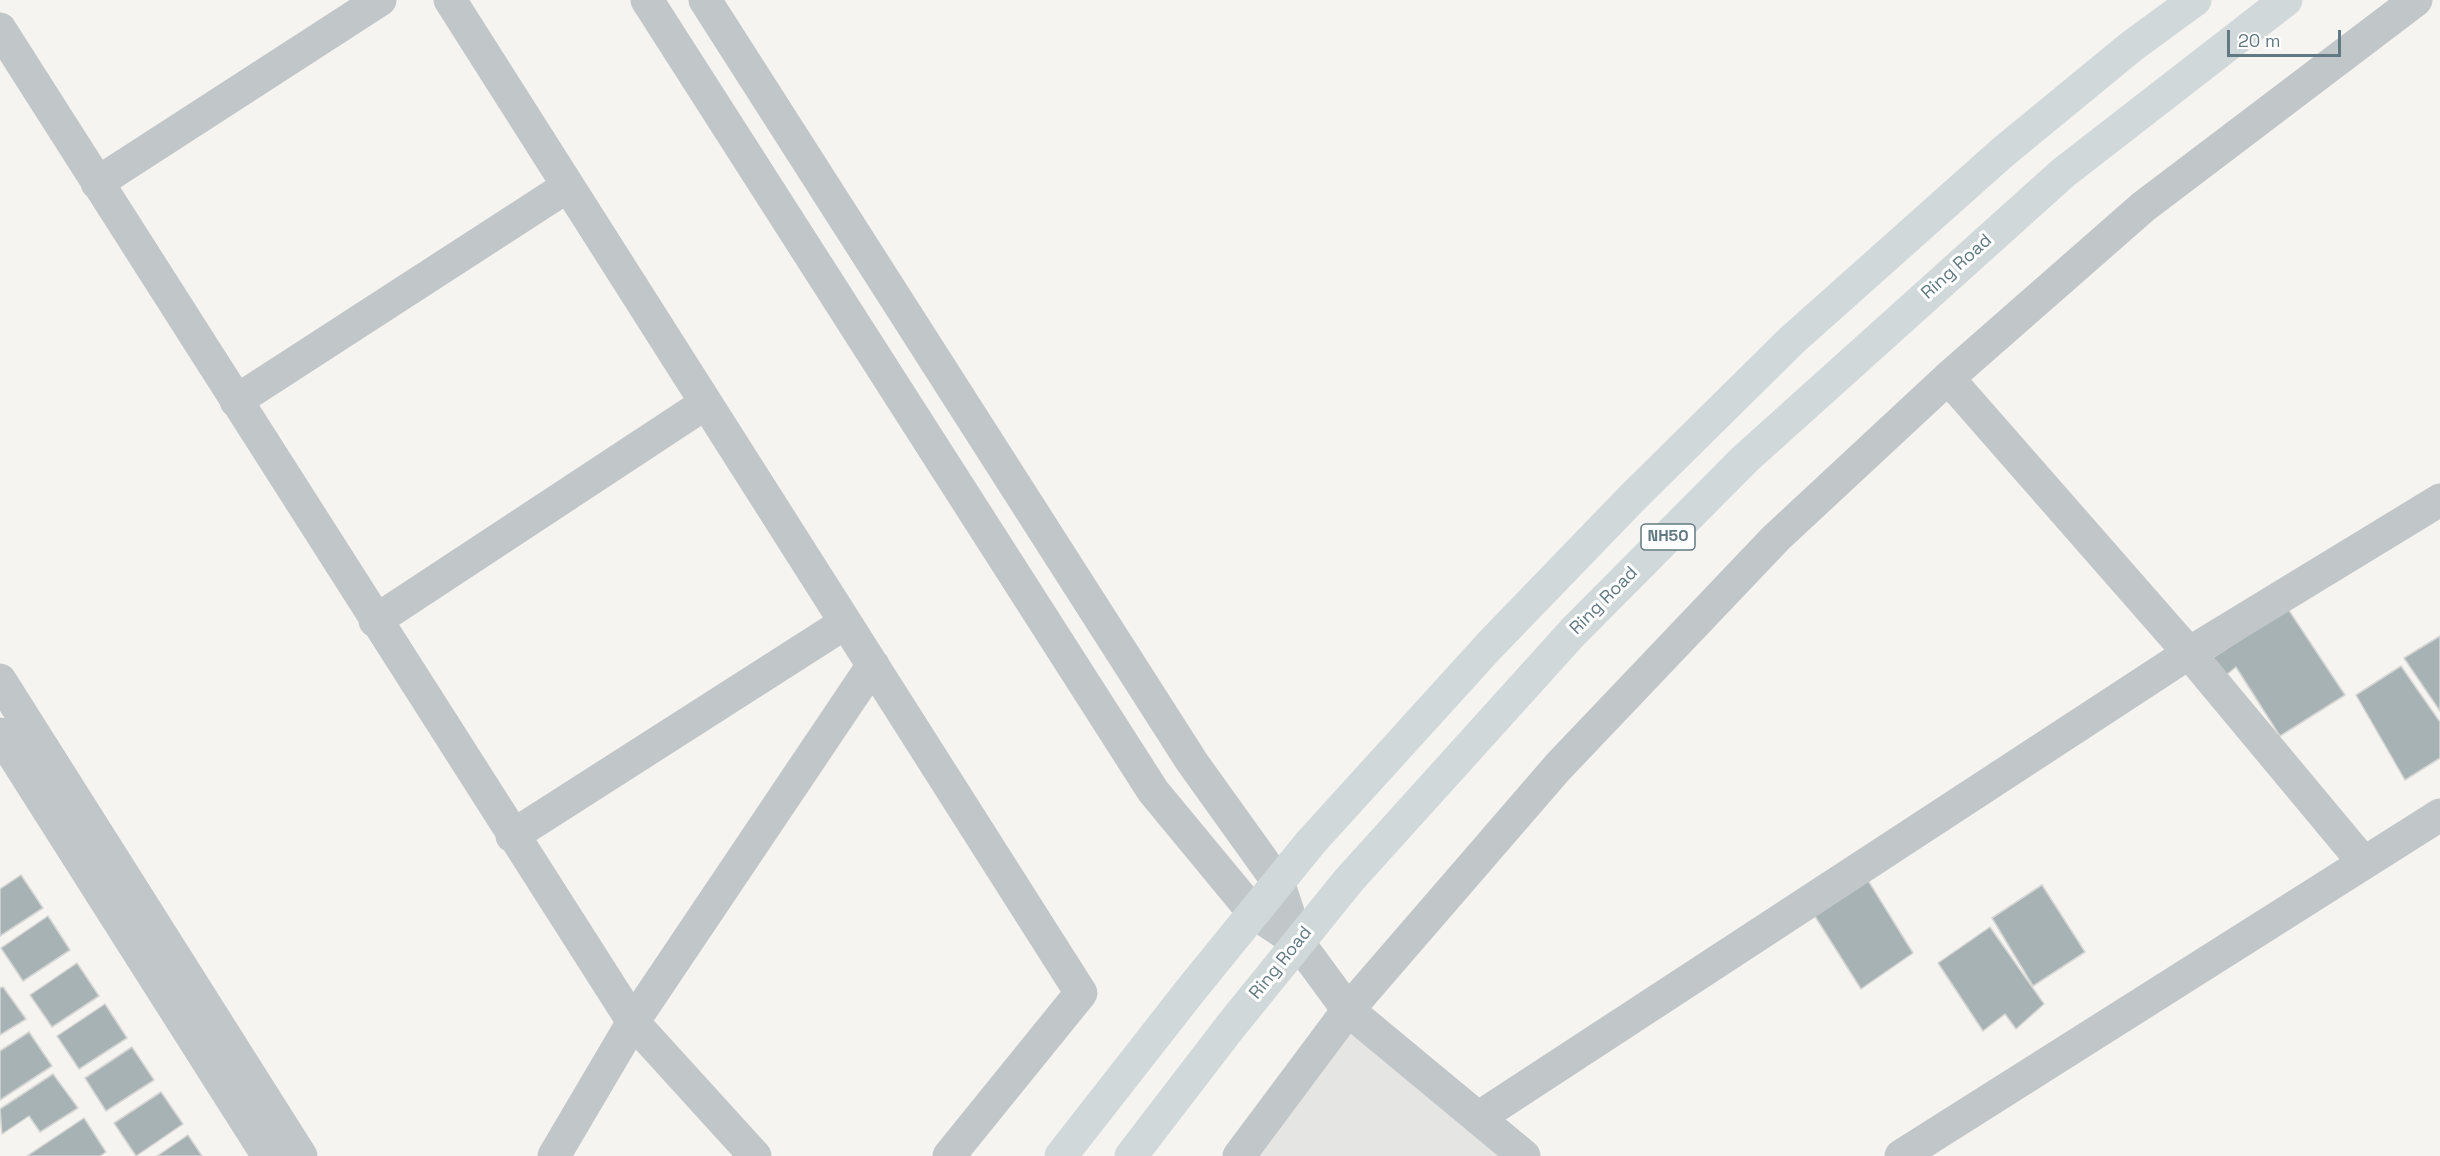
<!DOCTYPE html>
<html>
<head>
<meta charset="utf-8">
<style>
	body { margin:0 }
	#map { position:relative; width:2440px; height:1156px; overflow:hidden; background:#f5f4f0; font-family:"Space Grotesk",sans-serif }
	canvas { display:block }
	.scale { position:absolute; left:2227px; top:30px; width:114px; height:27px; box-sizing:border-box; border:3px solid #617983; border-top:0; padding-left:8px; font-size:18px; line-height:21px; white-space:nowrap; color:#617983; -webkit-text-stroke:4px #fff; paint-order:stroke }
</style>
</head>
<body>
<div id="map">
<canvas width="2440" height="1156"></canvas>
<div class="scale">20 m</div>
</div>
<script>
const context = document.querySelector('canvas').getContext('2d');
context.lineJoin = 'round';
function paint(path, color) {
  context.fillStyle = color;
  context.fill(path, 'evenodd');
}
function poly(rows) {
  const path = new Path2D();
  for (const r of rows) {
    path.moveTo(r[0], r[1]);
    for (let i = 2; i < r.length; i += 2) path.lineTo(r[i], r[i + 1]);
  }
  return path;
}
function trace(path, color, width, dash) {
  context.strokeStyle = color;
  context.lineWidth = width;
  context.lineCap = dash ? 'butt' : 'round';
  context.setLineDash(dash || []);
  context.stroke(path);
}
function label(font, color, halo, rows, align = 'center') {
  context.font = font + ' "Space Grotesk",sans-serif';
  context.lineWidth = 6;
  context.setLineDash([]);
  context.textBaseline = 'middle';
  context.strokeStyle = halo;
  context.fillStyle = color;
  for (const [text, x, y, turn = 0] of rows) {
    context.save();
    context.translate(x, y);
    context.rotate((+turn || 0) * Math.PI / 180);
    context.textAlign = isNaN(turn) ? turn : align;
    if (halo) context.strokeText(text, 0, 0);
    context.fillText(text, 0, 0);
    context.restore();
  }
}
paint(poly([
	[1348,1010,1524,1156,1239,1156]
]), '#e5e5e3');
const building = poly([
	[2288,609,2345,695,2280,736,2236,667,2221,679,2209,660,2288,609],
	[2440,636,2440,711,2404,658,2440,636],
	[2401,666,2440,722,2440,758,2405,780,2356,695,2401,666],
	[1864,874,1913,953,1861,989,1811,910,1864,874],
	[21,875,43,908,0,936,0,889,21,875],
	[2042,885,2085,952,2033,986,1992,918,2042,885],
	[48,916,70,950,23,981,1,948,48,916],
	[1990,927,2044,1004,2016,1029,2005,1014,1983,1031,1938,963,1990,927],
	[77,963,99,996,52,1027,30,995,77,963],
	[3,987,26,1019,0,1035,0,988,3,987],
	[105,1004,127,1038,79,1069,57,1036,105,1004],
	[29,1032,52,1066,0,1100,0,1051,29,1032],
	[132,1047,154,1080,106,1111,85,1078,132,1047],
	[53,1074,78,1108,40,1132,29,1116,2,1134,0,1109,53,1074],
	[161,1092,183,1124,136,1156,114,1123,161,1092],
	[84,1118,106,1152,100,1156,27,1156,84,1118],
	[188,1135,202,1156,157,1156,188,1135]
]);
paint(building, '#a7b2b5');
trace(building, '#d5d5d3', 1.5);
trace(poly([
	[450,0,1081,993,949,1156],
	[647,0,1153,791,1253,912,1298,942,1278,882,1192,762,705,0],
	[0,29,633,1022,755,1156],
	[97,183,380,0],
	[1948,378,2189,653,2364,863],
	[236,401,568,186],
	[375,621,706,403],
	[0,680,301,1156],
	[0,734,268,1156],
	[512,836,845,623],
	[1298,942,1348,1010,1524,1156],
	[1478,1118,2189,653,2440,500],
	[554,1156,633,1022,873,665],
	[1239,1156,1348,1010,1558,767,1776,538,1948,378,2143,207,2416,0],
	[1901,1156,2440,815]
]), '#c1c6c8', 33);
trace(poly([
	[1061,1156,1190,991,1311,842,1490,645,1633,497,1792,340,2003,152,2132,46,2195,0],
	[1131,1156,1230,1027,1349,880,1573,632,1745,459,2063,173,2286,0]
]), '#d0d8da', 33);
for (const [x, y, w] of [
	[1668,537,54]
]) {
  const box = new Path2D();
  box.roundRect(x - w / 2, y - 13, w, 26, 4.5);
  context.fillStyle = '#fff';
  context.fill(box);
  trace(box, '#617983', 1.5);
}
label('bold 16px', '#617983', null, [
	["NH50",1668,537]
]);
label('18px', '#617983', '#fff', [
	["Ring Road",1957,267,-42],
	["Ring Road",1604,601,-45],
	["Ring Road",1281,963,-51]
]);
</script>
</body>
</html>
